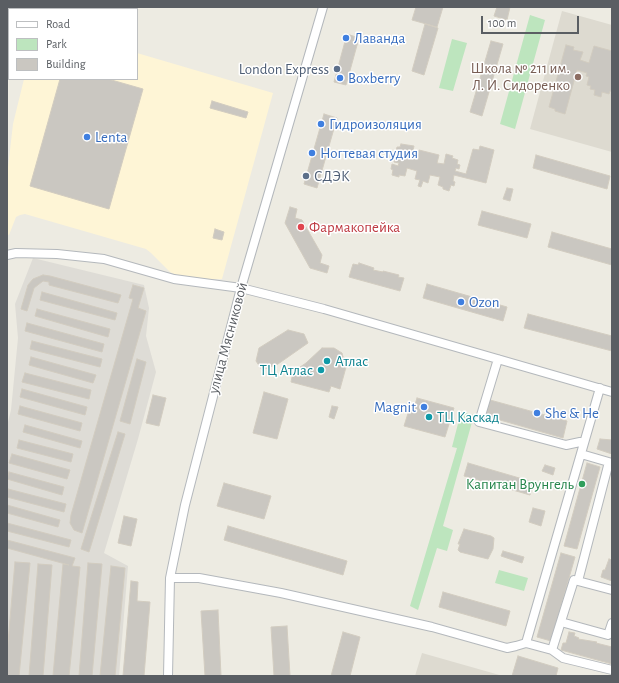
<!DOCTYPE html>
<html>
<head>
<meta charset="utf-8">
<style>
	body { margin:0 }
	#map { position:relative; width:619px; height:683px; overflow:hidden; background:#edebe2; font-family:"Alegreya Sans",sans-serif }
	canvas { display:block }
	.frame { position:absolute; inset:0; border:8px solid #5a5e63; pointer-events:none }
	.legend { position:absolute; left:8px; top:8px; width:130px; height:72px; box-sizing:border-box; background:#fff; border:1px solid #bdbfc1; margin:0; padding:5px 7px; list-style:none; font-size:12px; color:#5a5e63 }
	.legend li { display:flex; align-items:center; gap:8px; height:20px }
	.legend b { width:20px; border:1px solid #bdbfc1 }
	.scale { position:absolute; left:481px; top:16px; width:98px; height:18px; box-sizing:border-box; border:2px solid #5a5e63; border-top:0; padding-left:5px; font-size:12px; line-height:14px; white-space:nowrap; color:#5a5e63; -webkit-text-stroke:3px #fff; paint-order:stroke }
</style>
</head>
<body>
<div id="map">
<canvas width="619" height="683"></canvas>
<div class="frame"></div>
<ul class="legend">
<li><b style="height:5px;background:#fff"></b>Road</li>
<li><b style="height:11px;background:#bde5be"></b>Park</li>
<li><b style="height:11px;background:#cac7c1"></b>Building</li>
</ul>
<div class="scale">100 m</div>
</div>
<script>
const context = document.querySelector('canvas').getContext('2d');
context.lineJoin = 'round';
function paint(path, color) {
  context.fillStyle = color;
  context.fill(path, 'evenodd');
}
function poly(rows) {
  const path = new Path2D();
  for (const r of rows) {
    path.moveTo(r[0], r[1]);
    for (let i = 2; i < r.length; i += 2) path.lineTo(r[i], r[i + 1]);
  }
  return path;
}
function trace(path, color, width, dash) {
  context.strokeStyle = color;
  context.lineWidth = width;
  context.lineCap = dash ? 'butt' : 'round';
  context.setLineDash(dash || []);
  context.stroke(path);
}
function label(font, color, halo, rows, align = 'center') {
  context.font = font + ' "Alegreya Sans",sans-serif';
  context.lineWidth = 3;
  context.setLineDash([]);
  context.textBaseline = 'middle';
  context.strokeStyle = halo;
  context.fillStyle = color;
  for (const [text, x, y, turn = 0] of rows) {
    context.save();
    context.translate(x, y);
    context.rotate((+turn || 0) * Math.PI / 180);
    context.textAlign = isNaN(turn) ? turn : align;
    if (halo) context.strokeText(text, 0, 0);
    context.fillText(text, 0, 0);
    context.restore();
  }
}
paint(poly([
	[137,53,273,93,222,279,209,279,176,275,170,272,151,253,146,249,25,214,20,215,16,217,9,235,7,234,7,176,13,124,24,79,137,79]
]), '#fef5d6');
paint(poly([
	[33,258,144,285,149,308,146,336,156,372,138,439,104,553,128,566,119,676,7,676,7,426,11,410,18,338,15,304]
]), '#dedcd6');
paint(poly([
	[562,11,612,25,612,152,530,129],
	[422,653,503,676,415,676]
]), '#dddad0');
paint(poly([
	[530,15,545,20,515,129,500,124],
	[452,39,467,43,453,91,439,88],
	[461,412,474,415,443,526,453,530,447,551,437,548,418,610,410,606,457,448,452,447],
	[499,570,528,578,524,591,495,583]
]), '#bde5be');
const building = poly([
	[416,7,443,7,437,27,412,20,416,7],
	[497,7,510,7,507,20,494,16,497,7],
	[425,24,438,28,424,75,412,71,425,24],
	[347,34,359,38,346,85,334,82,347,34],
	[491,41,503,44,482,116,470,112,491,41],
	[566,45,574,47,573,50,583,52,580,60,589,63,594,46,612,51,612,91,610,91,609,94,602,92,601,97,594,95,595,90,590,89,591,86,587,85,589,77,586,76,587,73,577,70,565,114,555,111,555,109,549,107,566,45],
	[60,79,108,79,143,89,109,209,30,186,60,79],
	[212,101,248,112,246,118,210,108,212,101],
	[324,114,337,118,317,188,304,184,324,114],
	[401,144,414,146,412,155,417,157,419,150,439,155,437,163,444,164,446,154,453,156,452,158,458,160,457,164,460,165,459,169,456,168,455,171,466,174,473,149,479,150,480,146,494,150,486,183,454,175,453,181,455,182,454,186,451,185,449,191,443,189,443,187,438,185,440,177,430,175,428,183,423,181,421,187,418,186,420,180,415,179,417,171,407,168,405,176,399,175,399,177,392,175,393,170,391,169,392,164,398,166,399,163,394,162,395,158,397,159,399,152,396,151,397,147,400,147,401,144],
	[536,155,610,176,607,189,533,168,536,155],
	[507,188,513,189,510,201,503,199,507,188],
	[290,207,297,209,295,218,302,220,322,255,320,263,329,266,327,273,310,268,285,223,290,207],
	[482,211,531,224,527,238,478,225,482,211],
	[215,229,224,232,222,240,213,238,215,229],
	[552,232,612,249,612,265,548,247,552,232],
	[359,263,374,268,373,270,383,272,383,271,399,275,398,277,404,278,400,291,349,277,353,264,358,265,359,263],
	[43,275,50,276,121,295,118,303,49,285,49,282,43,281,34,288,27,311,21,309,28,285,33,279,43,275],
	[427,284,507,307,503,321,423,298,427,284],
	[133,285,144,288,138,308,146,311,82,533,74,530,70,523,71,515,133,299,129,298,133,285],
	[42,292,117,313,115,320,40,300,42,292],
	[37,309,110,329,108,337,35,316,37,309],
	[528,314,612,336,612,351,524,328,528,314],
	[27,323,104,344,102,352,25,331,27,323],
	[288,330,304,334,308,343,278,364,262,370,256,361,259,348,288,330],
	[32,341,102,359,100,367,30,349,32,341],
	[322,348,334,348,342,353,343,357,348,360,340,389,331,386,329,392,291,382,293,372,306,363,322,348],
	[31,357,96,375,93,383,29,365,31,357],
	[137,359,146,362,130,424,120,421,137,359],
	[25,373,91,390,89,399,22,382,25,373],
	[22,389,87,407,85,415,20,397,22,389],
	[264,392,288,399,277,439,253,433,264,392],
	[153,395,166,398,159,426,146,423,153,395],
	[417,398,454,408,445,437,404,426,410,407,414,408,417,398],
	[490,400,567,421,563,438,486,416,490,400],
	[20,406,82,423,80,431,18,414,20,406],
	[332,406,338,407,334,419,329,417,332,406],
	[25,425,82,441,80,448,23,432,25,425],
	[118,432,125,434,89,552,81,549,118,432],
	[600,439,612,440,612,454,597,449,600,439],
	[19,440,73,454,71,462,17,448,19,440],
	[12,454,70,470,67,479,9,463,12,454],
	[468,463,533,482,530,495,464,476,468,463],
	[587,463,600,467,577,549,564,546,587,463],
	[545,465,555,468,553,475,542,471,545,465],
	[9,472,64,487,62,495,7,479,9,472],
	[224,483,271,496,264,519,217,506,224,483],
	[8,489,66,504,64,512,7,497,8,489],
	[7,505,60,520,58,527,7,513,7,505],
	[533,508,545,511,541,526,529,522,533,508],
	[124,516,137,519,131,546,118,543,124,516],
	[7,523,71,540,69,547,7,531,7,523],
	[228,526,347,561,343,575,224,540,228,526],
	[464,529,491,536,494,538,493,549,488,559,460,552,458,550,460,544,458,544,464,529],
	[7,540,75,558,72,566,80,567,69,676,53,676,63,564,69,565,7,548,7,540],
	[503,551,524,557,522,563,501,556,503,551],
	[561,553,575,557,551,641,537,637,561,553],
	[609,559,612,560,612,581,601,577,603,570,605,570,609,559],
	[15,562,30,563,19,676,7,676,7,654,15,562],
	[88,563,102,564,92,676,79,676,88,563],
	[38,564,52,565,43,676,29,676,38,564],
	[111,566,125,568,115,676,100,676,111,566],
	[131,581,138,582,137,601,150,602,144,676,123,676,131,581],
	[443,592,510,611,506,626,439,607,443,592],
	[218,610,221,676,205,676,201,611,218,610],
	[287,626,290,676,274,676,271,627,287,626],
	[343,632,360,637,350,676,331,676,343,632],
	[569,632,575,633,574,636,579,638,578,639,597,642,596,643,612,647,612,664,561,650,563,643,566,643,569,632],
	[518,656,558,668,556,676,512,676,518,656]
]);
paint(building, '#cac7c1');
trace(building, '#d2ccc0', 1);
const minor = poly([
	[7,255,16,253,57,254,104,259,174,279,241,288,324,309,612,392],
	[498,359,479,422,566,445,580,442],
	[581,454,612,463],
	[170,578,199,578,281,593,432,627,507,648,516,646,526,643,552,650,574,580,612,590],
	[578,581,609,462],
	[561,622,608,635,612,623],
	[526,643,600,388],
	[552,650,563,658,612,670],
	[168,676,170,578,185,505,241,288,323,7]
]);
trace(minor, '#b4b8bc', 10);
trace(minor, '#fff', 8);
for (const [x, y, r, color] of [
	[346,38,4,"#3f7fe0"],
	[337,69,4,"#5c6f8a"],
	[578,77,4,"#8d6e63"],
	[340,78,4,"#3f7fe0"],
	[321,124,4,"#3f7fe0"],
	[87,137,4,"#3f7fe0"],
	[312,153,4,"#3f7fe0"],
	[306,176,4,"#5c6f8a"],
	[301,227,4,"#e0444e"],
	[461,302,4,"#3f7fe0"],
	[327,361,4,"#0f9aa8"],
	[321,370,4,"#0f9aa8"],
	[424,407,4,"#3f7fe0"],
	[537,413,4,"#3f7fe0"],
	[429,417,4,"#0f9aa8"],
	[582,484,4,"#2e9e5b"]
]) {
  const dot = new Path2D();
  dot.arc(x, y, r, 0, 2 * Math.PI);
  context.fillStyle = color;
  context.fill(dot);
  trace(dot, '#fff', 1.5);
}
label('15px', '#366cbe', '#fff', [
	["Лаванда",354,38],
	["Boxberry",348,78],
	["Гидроизоляция",329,124],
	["Lenta",95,137],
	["Ногтевая студия",320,153],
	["Ozon",469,302],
	["Magnit",416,407,"right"],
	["She & He",545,413]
], 'left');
label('15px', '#785e54', '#fff', [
	["Школа № 211 им.",570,68],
	["Л. И. Сидоренко",570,85]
], 'right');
label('15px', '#4e5e75', '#fff', [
	["London Express",329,69],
	["СДЭК",314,176,"left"]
], 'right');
label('15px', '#be3a42', '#fff', [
	["Фармакопейка",309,227]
], 'left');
label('15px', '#5a5e63', '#fff', [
	["улица Мясниковой",228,338,-75]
]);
label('15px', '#0d838f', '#fff', [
	["Атлас",335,361],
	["ТЦ Атлас",313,370,"right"],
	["ТЦ Каскад",437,417]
], 'left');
label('15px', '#27864d', '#fff', [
	["Капитан Врунгель",574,484]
], 'right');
</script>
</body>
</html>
